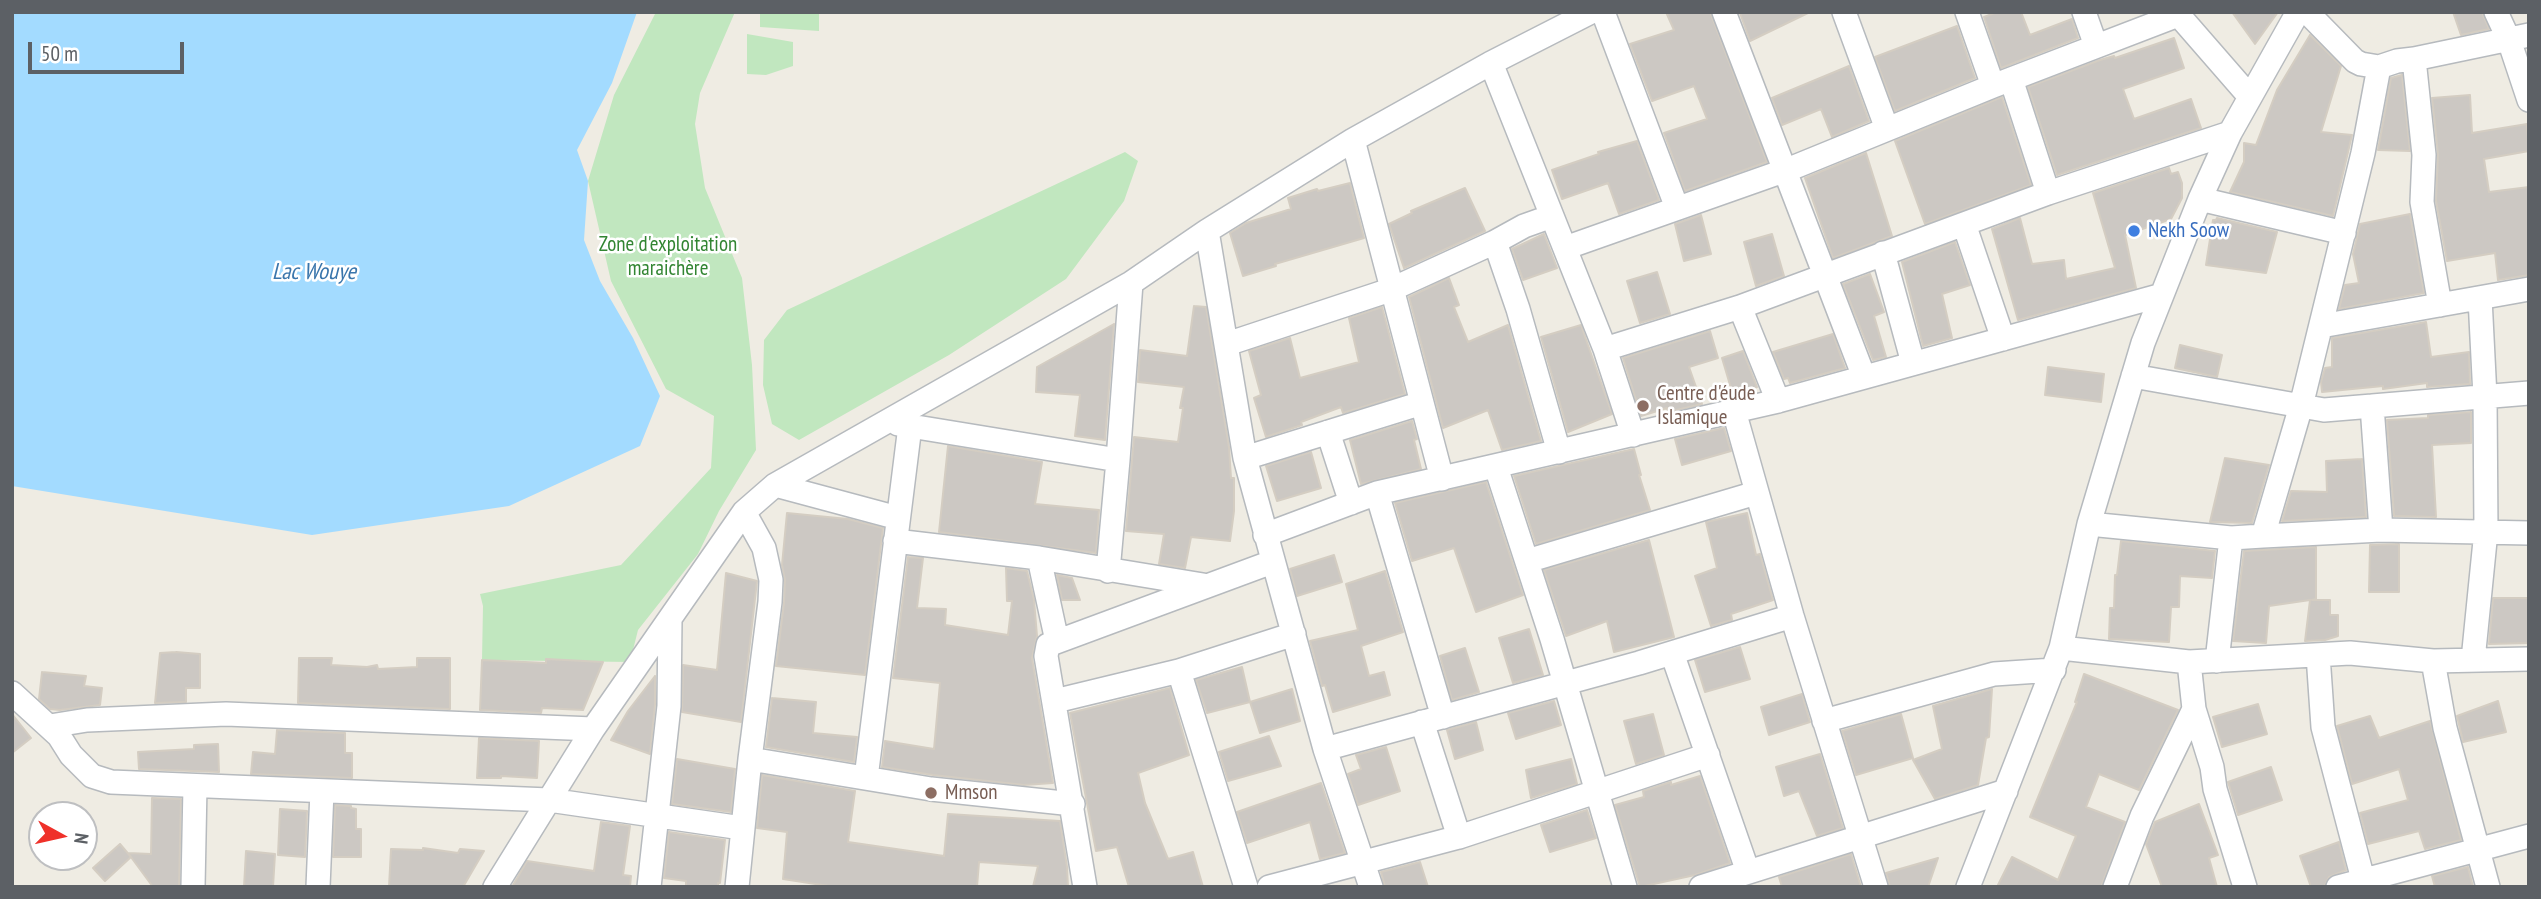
<!DOCTYPE html>
<html>
<head>
<meta charset="utf-8">
<style>
	body { margin:0 }
	#map { position:relative; width:2541px; height:899px; overflow:hidden; background:#efece3; font-family:"PT Sans Narrow",sans-serif }
	canvas { display:block }
	.frame { position:absolute; inset:0; border:14px solid #5c6065; pointer-events:none }
	.north { position:absolute; left:28px; top:801px; width:70px; height:70px; box-sizing:border-box; background:#fff; border:2px solid #bebfc1; border-radius:50%; rotate:98deg; font-size:19px; font-weight:700; line-height:28px; text-align:center; color:#5c6065 }
	.north::after { content:''; display:block; margin:auto; width:24px; height:32px; background:#ef312a; clip-path:polygon(50% 0,100% 100%,50% 72%,0 100%) }
	.scale { position:absolute; left:28px; top:42px; width:156px; height:32px; box-sizing:border-box; border:4px solid #5c6065; border-top:0; padding-left:9px; font-size:21px; line-height:24px; white-space:nowrap; color:#5c6065; -webkit-text-stroke:5px #fff; paint-order:stroke }
</style>
</head>
<body>
<div id="map">
<canvas width="2541" height="899"></canvas>
<div class="frame"></div>
<div class="north">N</div>
<div class="scale">50 m</div>
</div>
<script>
const context = document.querySelector('canvas').getContext('2d');
context.lineJoin = 'round';
function paint(path, color) {
  context.fillStyle = color;
  context.fill(path, 'evenodd');
}
function poly(rows) {
  const path = new Path2D();
  for (const r of rows) {
    path.moveTo(r[0], r[1]);
    for (let i = 2; i < r.length; i += 2) path.lineTo(r[i], r[i + 1]);
  }
  return path;
}
function trace(path, color, width, dash) {
  context.strokeStyle = color;
  context.lineWidth = width;
  context.lineCap = dash ? 'butt' : 'round';
  context.setLineDash(dash || []);
  context.stroke(path);
}
function label(font, color, halo, rows, align = 'center') {
  context.font = font + ' "PT Sans Narrow",sans-serif';
  context.lineWidth = 5;
  context.setLineDash([]);
  context.textBaseline = 'middle';
  context.strokeStyle = halo;
  context.fillStyle = color;
  for (const [text, x, y, turn = 0] of rows) {
    context.save();
    context.translate(x, y);
    context.rotate((+turn || 0) * Math.PI / 180);
    context.textAlign = isNaN(turn) ? turn : align;
    if (halo) context.strokeText(text, 0, 0);
    context.fillText(text, 0, 0);
    context.restore();
  }
}
paint(poly([
	[656,12,735,12,700,93,695,124,705,188,742,278,752,365,756,450,719,511,698,554,638,630,630,662,482,660,483,606,480,594,621,565,711,468,714,416,666,389,611,281,588,181,614,95],
	[760,12,819,12,819,31,760,27],
	[747,34,793,42,793,66,766,75,747,74],
	[1125,152,1138,161,1124,201,1066,279,949,355,799,440,772,424,763,385,764,340,787,310]
]), '#c1e7bf');
paint(poly([
	[12,12,637,12,612,83,577,150,588,181,584,240,600,281,633,338,660,396,640,446,509,506,312,535,12,486]
]), '#a3dbff');
const building = poly([
	[1666,12,1710,12,1767,162,1685,191,1664,133,1707,119,1694,86,1652,101,1630,44,1674,30,1666,12],
	[1742,12,1810,12,1750,41,1740,13,1742,12],
	[1997,12,2021,12,2030,35,2072,19,2078,38,2001,68,1984,17,1997,12],
	[2232,12,2278,12,2255,44,2232,12],
	[2453,12,2482,12,2489,29,2461,35,2453,12],
	[1957,26,1975,78,1895,111,1875,57,1957,26],
	[2310,35,2341,66,2321,132,2352,135,2333,216,2230,192,2244,162,2244,143,2256,145,2277,90,2310,35],
	[2174,38,2184,68,2123,89,2134,119,2191,99,2201,128,2057,175,2028,87,2100,60,2114,56,2115,58,2174,38],
	[1849,66,1869,121,1832,137,1821,109,1782,125,1772,98,1849,66],
	[2402,75,2410,151,2378,150,2391,78,2402,75],
	[2470,95,2472,133,2527,124,2529,151,2484,159,2489,192,2529,187,2529,275,2498,280,2495,253,2447,261,2436,201,2438,154,2432,98,2470,95],
	[2002,97,2031,185,1925,224,1895,141,2002,97],
	[1637,141,1659,200,1619,214,1608,183,1562,199,1552,170,1599,154,1598,152,1637,141],
	[1866,153,1892,236,1833,258,1805,178,1866,153],
	[2169,168,2171,174,2178,172,2182,183,2182,198,2171,219,2125,235,2136,288,2018,320,1992,229,2020,218,2032,264,2064,260,2066,279,2115,268,2093,193,2169,168],
	[1350,183,1364,238,1275,264,1276,266,1243,276,1230,233,1246,223,1291,209,1288,198,1317,189,1318,191,1350,183],
	[1465,188,1485,231,1404,268,1389,224,1412,213,1411,211,1465,188],
	[2410,214,2424,293,2339,309,2345,285,2359,283,2353,254,2360,224,2410,214],
	[1701,215,1711,254,1684,261,1675,224,1701,215],
	[2217,218,2277,232,2266,273,2206,265,2213,220,2216,220,2217,218],
	[1544,234,1557,268,1523,280,1512,249,1544,234],
	[1772,234,1784,276,1756,286,1744,242,1772,234],
	[1955,242,1970,285,1942,294,1952,338,1923,346,1902,262,1955,242],
	[1657,272,1670,314,1640,323,1627,281,1657,272],
	[1870,274,1884,312,1874,316,1886,357,1873,360,1843,284,1870,274],
	[1449,278,1459,305,1454,307,1468,342,1508,325,1541,441,1502,450,1488,410,1443,428,1409,297,1449,278],
	[1194,306,1206,307,1229,447,1231,478,1234,478,1234,511,1230,541,1191,537,1185,568,1159,564,1164,534,1126,531,1134,437,1178,442,1183,408,1180,408,1184,387,1138,382,1140,350,1187,356,1194,306],
	[1382,307,1405,394,1343,413,1341,407,1301,422,1302,425,1266,437,1254,398,1261,395,1249,351,1290,338,1300,378,1359,362,1349,318,1382,307],
	[2426,322,2431,357,2469,352,2470,384,2427,387,2427,383,2383,389,2383,386,2322,392,2321,382,2325,368,2332,367,2332,338,2426,322],
	[1114,324,1105,440,1075,436,1080,395,1036,392,1037,367,1114,324],
	[1581,325,1612,414,1568,432,1541,337,1581,325],
	[1710,331,1718,358,1689,367,1702,404,1668,412,1667,408,1641,416,1623,358,1710,331],
	[1833,334,1845,368,1790,383,1788,378,1784,379,1773,352,1833,334],
	[2180,345,2222,355,2217,377,2175,368,2180,345],
	[1743,351,1757,387,1733,395,1722,358,1743,351],
	[2048,367,2104,374,2101,402,2045,395,2048,367],
	[2471,412,2471,443,2432,445,2436,517,2394,516,2387,420,2428,418,2428,415,2471,412],
	[1412,421,1417,439,1414,440,1421,469,1361,484,1350,440,1412,421],
	[1724,428,1731,451,1682,465,1675,439,1724,428],
	[948,446,1042,462,1035,504,1099,510,1096,553,939,532,948,446],
	[1634,449,1641,475,1639,475,1650,510,1536,544,1514,476,1634,449],
	[1311,452,1321,488,1277,501,1266,466,1311,452],
	[2225,458,2269,465,2252,523,2210,522,2225,458],
	[2362,459,2366,517,2282,521,2291,491,2327,492,2326,461,2362,459],
	[1486,482,1523,595,1476,612,1454,548,1412,561,1395,503,1486,482],
	[787,513,848,519,883,528,865,675,776,666,784,603,785,580,782,565,787,513],
	[1747,513,1756,555,1760,554,1773,600,1731,614,1732,620,1711,626,1695,576,1717,568,1706,522,1747,513],
	[1649,540,1674,637,1614,652,1607,621,1566,636,1544,570,1649,540],
	[2121,541,2215,551,2212,578,2180,576,2179,607,2171,607,2169,642,2109,639,2110,608,2114,608,2115,575,2117,575,2121,541],
	[2399,544,2399,592,2369,592,2370,545,2399,544],
	[2316,547,2316,599,2312,600,2330,600,2330,615,2338,615,2338,636,2325,640,2305,641,2310,600,2269,606,2266,643,2233,641,2244,551,2316,547],
	[1334,555,1342,582,1297,596,1290,569,1334,555],
	[908,557,923,558,917,608,946,609,945,625,1008,635,1012,601,1007,601,1006,568,1027,571,1034,600,1037,636,1032,658,1053,783,1024,785,933,775,882,767,885,741,934,749,940,683,893,678,908,557],
	[1385,571,1403,632,1361,646,1369,676,1384,672,1390,695,1333,712,1325,685,1322,686,1310,641,1358,630,1346,584,1385,571],
	[726,573,757,581,741,722,682,712,683,665,717,670,726,573],
	[1057,575,1072,578,1080,600,1062,600,1057,575],
	[2493,598,2529,598,2529,643,2489,644,2493,598],
	[1529,629,1543,675,1513,683,1499,638,1529,629],
	[1740,647,1750,679,1705,692,1695,660,1740,647],
	[1465,648,1479,692,1452,700,1440,656,1465,648],
	[176,652,200,654,200,688,186,688,186,702,155,703,160,653,176,652],
	[299,658,332,658,331,665,367,667,377,665,378,669,417,667,417,658,450,658,450,709,298,703,299,658],
	[546,659,603,662,583,710,542,708,541,713,480,710,482,660,546,663,546,659],
	[1242,667,1250,702,1207,713,1196,680,1242,667],
	[42,672,86,676,84,686,102,688,100,705,60,710,50,709,39,699,42,672],
	[2084,674,2178,710,2139,790,2099,774,2086,807,2125,822,2101,887,1997,887,2012,857,2058,880,2076,836,2030,817,2077,702,2075,702,2084,674],
	[655,676,655,705,650,754,611,740,628,711,655,676],
	[1170,688,1189,755,1138,773,1145,803,1168,859,1193,852,1203,887,1129,887,1117,847,1096,851,1070,713,1170,688],
	[1292,689,1300,721,1260,733,1250,702,1292,689],
	[1992,689,1989,737,1986,738,1978,785,1935,799,1913,760,1942,749,1933,706,1992,689],
	[1802,694,1810,722,1769,735,1761,707,1802,694],
	[772,698,816,702,813,733,857,737,854,762,766,747,772,698],
	[1554,701,1561,725,1516,739,1508,713,1554,701],
	[2498,701,2506,732,2463,742,2457,716,2498,701],
	[2258,704,2267,734,2222,747,2213,717,2258,704],
	[12,714,31,738,12,753,12,714],
	[1653,714,1664,755,1636,764,1624,721,1653,714],
	[1901,714,1913,758,1856,775,1842,731,1901,714],
	[2370,716,2379,738,2430,721,2461,840,2425,849,2419,831,2368,844,2360,813,2408,800,2399,769,2352,784,2337,726,2370,716],
	[1476,722,1483,750,1455,759,1447,730,1476,722],
	[277,730,345,733,345,753,352,753,352,778,251,774,253,752,275,754,277,730],
	[1269,736,1281,766,1228,781,1219,752,1269,736],
	[479,738,539,741,537,778,501,776,501,778,477,778,479,738],
	[218,744,219,772,139,769,138,752,194,749,194,745,218,744],
	[1386,747,1400,791,1358,805,1348,774,1361,769,1356,755,1386,747],
	[1820,754,1843,828,1817,836,1799,791,1784,796,1776,767,1820,754],
	[677,759,735,769,731,812,672,804,677,759],
	[1571,759,1577,784,1531,798,1526,770,1571,759],
	[2271,767,2282,800,2238,815,2228,782,2271,767],
	[762,775,855,791,848,842,944,856,948,814,1060,821,1067,867,1068,887,1033,887,1038,866,979,862,977,887,835,887,783,879,787,832,757,828,762,775],
	[1700,776,1730,863,1695,875,1640,887,1615,805,1644,797,1643,791,1671,782,1671,785,1700,776],
	[1321,783,1345,853,1320,859,1310,822,1247,843,1237,812,1321,783],
	[152,798,181,799,179,887,153,887,128,853,151,854,152,798],
	[2199,804,2218,855,2209,858,2217,887,2162,887,2146,844,2155,822,2199,804],
	[335,805,351,806,351,808,356,809,356,829,361,829,361,857,333,857,335,805],
	[280,809,307,811,305,857,278,855,280,809],
	[1587,810,1596,838,1550,852,1541,825,1587,810],
	[601,822,630,826,623,875,631,876,630,887,512,887,527,861,594,871,601,822],
	[669,832,725,840,720,883,718,883,718,887,686,887,686,881,664,878,669,832],
	[2339,842,2346,870,2329,877,2324,887,2311,887,2300,856,2339,842],
	[120,844,131,857,105,881,93,868,120,844],
	[423,848,458,853,460,849,484,851,463,887,389,887,391,849,423,850,423,848],
	[246,851,275,854,273,887,244,887,246,851],
	[1851,854,1861,887,1782,887,1779,877,1851,854],
	[1938,858,1928,887,1890,887,1886,873,1938,858],
	[1420,862,1428,887,1385,887,1381,872,1420,862],
	[2468,867,2473,887,2435,887,2432,876,2468,867]
]);
paint(building, '#ccc8c3');
trace(building, '#d4cdc2', 2);
const street = poly([
	[1603,12,1677,208],
	[1724,12,1864,377],
	[1844,12,1887,129],
	[1967,12,1993,86],
	[2084,12,2096,46],
	[2176,12,2250,97],
	[2307,12,2355,61,2361,64,2379,67],
	[2496,12,2509,40,2529,100],
	[2414,59,2529,35],
	[1491,63,1605,349],
	[1353,140,1442,479],
	[2048,193,2230,133],
	[2200,199,2344,233],
	[1552,216,1524,226,1495,242,1518,309,1559,452],
	[1207,231,1245,458,1325,749,1371,887],
	[1565,248,1792,168,1993,86,2178,15],
	[1883,253,1913,363],
	[1740,307,1964,224],
	[2321,326,2529,289],
	[2003,339,1964,224,2048,193,2011,79],
	[1227,344,1390,290,1495,242],
	[2133,376,2324,410,2529,393],
	[2372,406,2381,530],
	[1734,411,1778,401,2162,295],
	[898,424,1118,460,1108,571],
	[1328,432,1351,503],
	[1633,435,1605,349,1740,307,1778,401],
	[1245,458,1422,403],
	[1118,460,1131,283],
	[1496,467,1552,639,1625,887],
	[775,485,898,518],
	[1377,493,1443,717],
	[2089,524,2231,538,2263,536,2301,406,2363,153,2379,67,2397,61,2414,59,2424,155,2422,202,2440,305],
	[1265,535,1377,493,1734,411,1792,616,1876,887],
	[2263,536,2381,530,2529,533],
	[895,541,1039,558,1203,585],
	[1039,558,1057,641],
	[1527,561,1756,493],
	[2061,648,2189,662,2350,653,2433,661,2529,659],
	[1672,653,1748,872],
	[2318,655,2323,727,2365,887],
	[2473,660,2486,531,2485,397,2480,298],
	[2217,661,2231,538],
	[2433,661,2445,728,2488,887],
	[2189,662,2194,709,2212,767,2215,789,2245,887],
	[1179,671,1246,887],
	[12,693,59,736,71,755,92,776,111,782,549,800,742,828],
	[1055,701,1179,671,1294,634],
	[1824,721,1994,674,2054,670],
	[1422,722,1459,837],
	[50,726,87,720,226,714,593,729],
	[1325,749,1639,663,1792,616],
	[750,759,931,789,1073,804],
	[866,778,910,426],
	[193,887,195,786],
	[318,887,322,791],
	[495,887,593,729,744,512,775,485,1131,283,1207,231,1353,140,1491,63,1591,12],
	[649,887,669,706,670,619],
	[737,887,750,759,770,602,771,580,764,548,744,512],
	[1085,887,1046,656,1048,645,1272,562],
	[1269,887,1459,837,1708,755],
	[1701,887,2006,791],
	[1968,887,2061,648,2089,524,2143,343,2200,199,2230,133,2298,12],
	[2115,887,2142,816,2194,709],
	[2338,887,2529,836]
]);
trace(street, '#b6babe', 26);
trace(street, '#fff', 23);
for (const [x, y, r, color] of [
	[2134,231,7,"#3f7fe0"],
	[1643,406,7,"#8d6e63"],
	[931,793,7,"#8d6e63"]
]) {
  const dot = new Path2D();
  dot.arc(x, y, r, 0, 2 * Math.PI);
  context.fillStyle = color;
  context.fill(dot);
  trace(dot, '#fff', 2.5);
}
label('21px', '#366cbe', '#fff', [
	["Nekh Soow",2148,231]
], 'left');
label('21px', '#328532', '#fff', [
	["Zone d'exploitation",668,245],
	["maraichère",668,269]
]);
label('21px', '#785e54', '#fff', [
	["Centre d'éude",1657,394],
	["Islamique",1657,418],
	["Mmson",945,793]
], 'left');
label('italic 23px', '#3a76ac', '#fff', [
	["Lac Wouye",314,272]
]);
</script>
</body>
</html>
